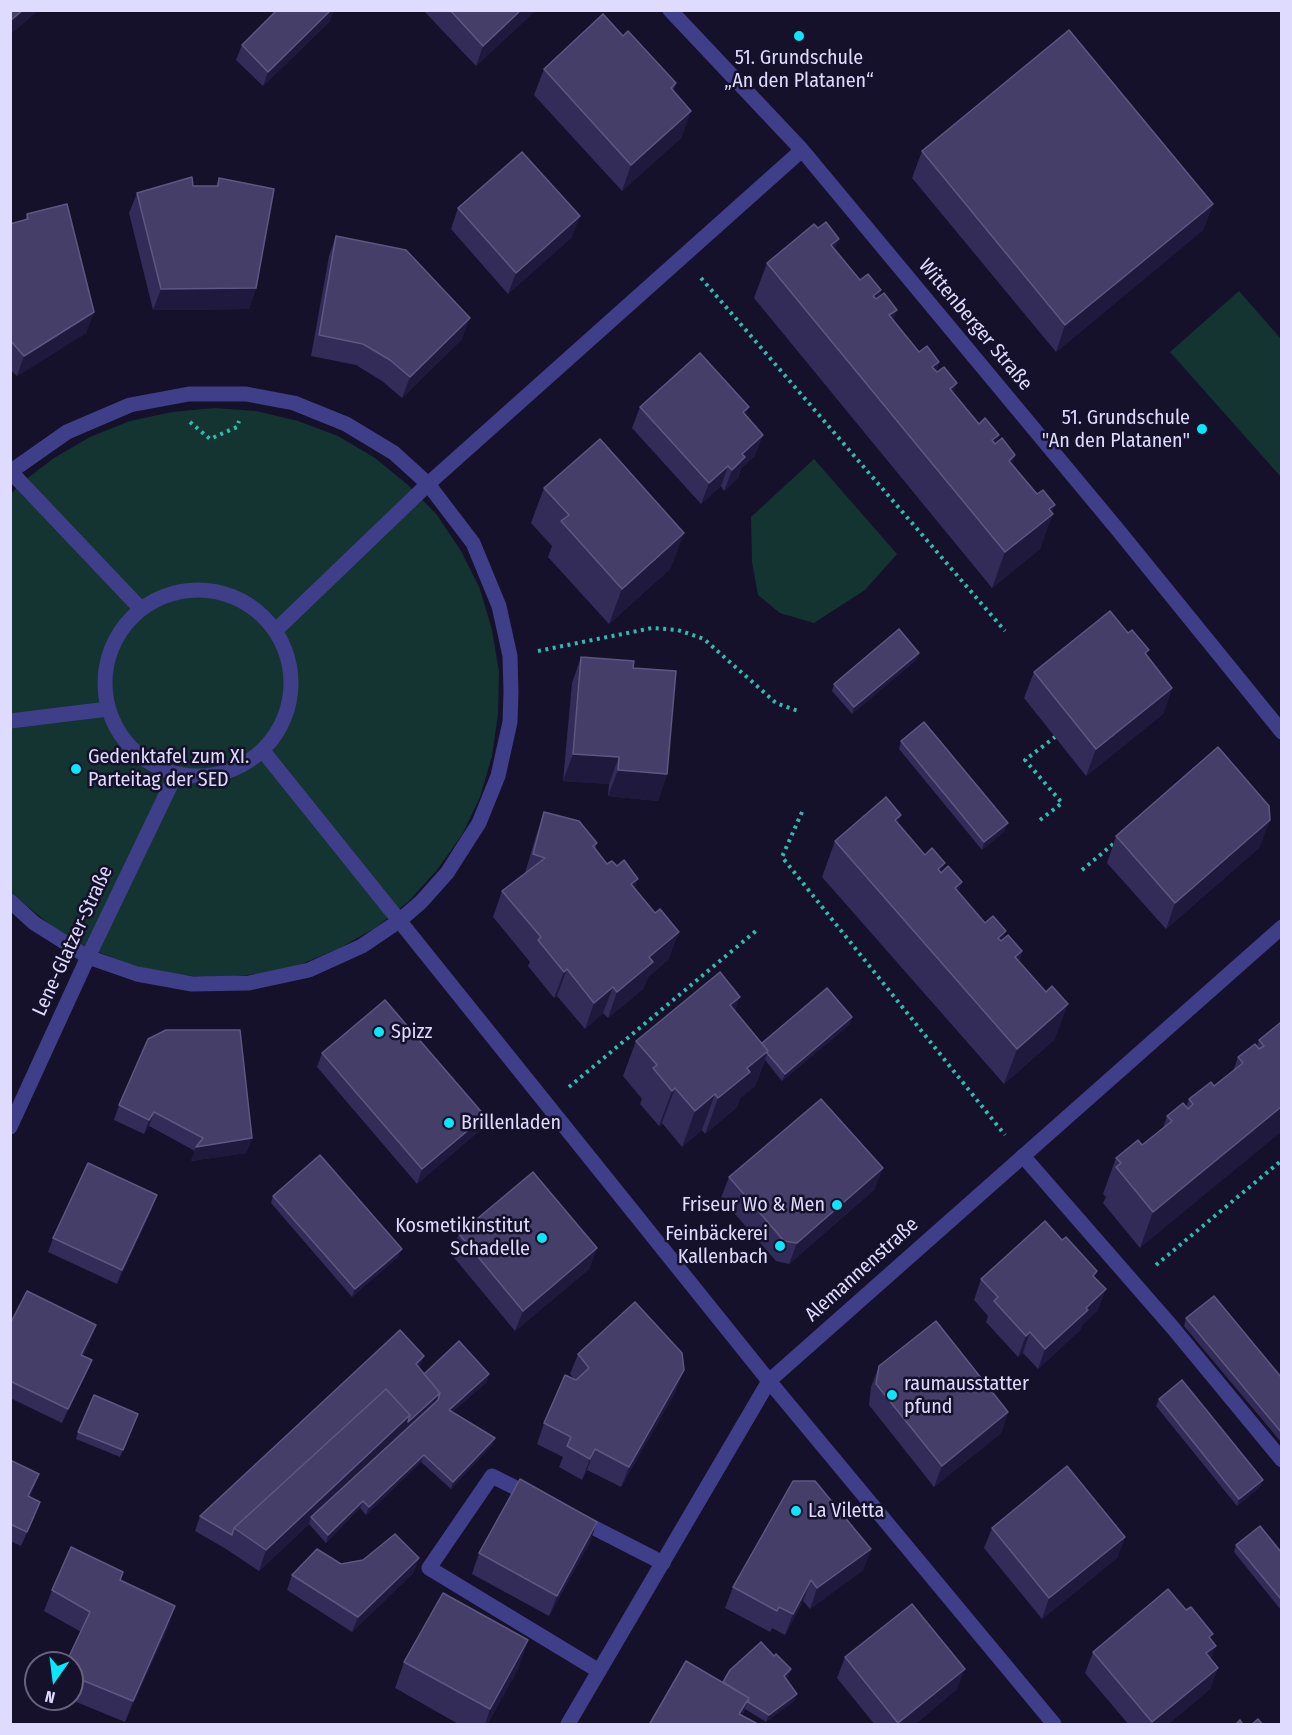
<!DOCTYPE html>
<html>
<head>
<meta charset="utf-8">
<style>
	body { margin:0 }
	#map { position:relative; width:1292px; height:1735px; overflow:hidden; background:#15112a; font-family:"Fira Sans Condensed",sans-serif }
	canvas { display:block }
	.frame { position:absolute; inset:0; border:12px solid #dfdbfe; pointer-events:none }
	.north { position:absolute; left:24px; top:1651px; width:60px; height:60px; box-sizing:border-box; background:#15112a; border:2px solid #66627f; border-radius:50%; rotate:194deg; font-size:16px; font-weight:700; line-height:24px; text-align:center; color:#dfdbfe }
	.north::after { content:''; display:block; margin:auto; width:21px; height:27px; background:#0ce6fa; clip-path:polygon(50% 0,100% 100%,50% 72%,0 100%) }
</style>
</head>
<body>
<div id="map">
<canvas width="1292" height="1735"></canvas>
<div class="frame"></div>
<div class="north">N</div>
</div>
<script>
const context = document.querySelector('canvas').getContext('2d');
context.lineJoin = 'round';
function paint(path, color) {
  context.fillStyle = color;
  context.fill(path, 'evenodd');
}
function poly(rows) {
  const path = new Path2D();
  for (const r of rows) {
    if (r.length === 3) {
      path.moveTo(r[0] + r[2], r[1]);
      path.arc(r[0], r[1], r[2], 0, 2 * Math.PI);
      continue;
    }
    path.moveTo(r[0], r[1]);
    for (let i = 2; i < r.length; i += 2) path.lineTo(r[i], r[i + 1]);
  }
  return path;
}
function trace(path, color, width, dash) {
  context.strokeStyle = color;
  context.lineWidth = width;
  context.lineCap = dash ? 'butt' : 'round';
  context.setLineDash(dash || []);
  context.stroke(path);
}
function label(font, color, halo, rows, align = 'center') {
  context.font = font + ' "Fira Sans Condensed",sans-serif';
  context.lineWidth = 5;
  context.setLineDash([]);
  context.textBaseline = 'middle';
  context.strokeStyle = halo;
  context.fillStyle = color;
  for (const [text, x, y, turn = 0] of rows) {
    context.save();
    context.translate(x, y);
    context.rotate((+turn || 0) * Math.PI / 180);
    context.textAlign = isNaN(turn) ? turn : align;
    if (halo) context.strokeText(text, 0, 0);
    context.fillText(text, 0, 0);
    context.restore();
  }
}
paint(poly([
	[1239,291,1281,339,1281,477,1170,352],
	[214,408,256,411,298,421,338,436,375,458,408,485,437,515,461,551,480,589,492,630,499,672,498,714,492,756,480,797,462,835,437,870,408,902,375,928,338,949,299,965,257,974,215,978,172,974,131,965,91,949,54,928,21,901,10,891,10,495,20,484,54,458,90,437,130,421,172,412],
	[814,459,897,554,865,590,814,623,780,613,758,595,752,562,751,517]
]), '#143432');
trace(poly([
	[701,278,1005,631],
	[190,422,210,439,237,427,239,421],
	[538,651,652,628,678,630,704,639,776,703,798,711],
	[802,812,782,857,1005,1135],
	[1040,820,1062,803,1025,760,1055,737],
	[1082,870,1118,840],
	[569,1087,757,930],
	[1156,1265,1282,1160]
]), '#33bab0', 4, [3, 4.5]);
trace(poly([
	[1023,1156,1173,1328,1282,1460],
	[532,1496,492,1476,429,1568,599,1671],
	[577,1519,663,1563]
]), '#3f3e88', 15);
trace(poly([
	[670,10,802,150,1118,530,1282,732],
	[10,471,140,608],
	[10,472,67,432,130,405,189,394,246,394,267,398,294,403,346,424,394,453,428,484,473,543,499,606,510,656,511,692,510,722,498,776,479,823,447,873,421,902,399,921,362,946,309,970,249,983,192,984,137,974,88,957,34,923,10,901],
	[198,683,93],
	[276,630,428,484,802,150],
	[10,721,108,709],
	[263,751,769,1381,1054,1724],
	[10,1127,88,957,176,774],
	[568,1724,769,1381,1282,927]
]), '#3f3e88', 15);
paint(poly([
	[423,10,536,10,476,66],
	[330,21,263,86,236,60,242,45],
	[623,36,676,83,673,91,682,137,622,191,534,95,544,69],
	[922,151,1213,204,1203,230,1056,352,912,178],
	[219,178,256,288,249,309,153,310,129,213,137,193,193,186,216,186],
	[458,208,572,237,508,294,451,229],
	[27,214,94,312,86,333,17,376,10,370,10,224,25,220],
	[336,236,462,339,402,398,382,381,356,365,311,356,329,256],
	[835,250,860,280,881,290,878,298,893,320,919,352,939,362,936,371,957,383,953,393,996,443,1052,513,1040,549,992,588,754,298,767,263],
	[640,407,746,416,755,456,741,468,738,478,724,491,721,486,701,504,632,428],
	[544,488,671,568,609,624,548,557,552,546,531,523],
	[919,653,916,660,852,714,832,691,834,684],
	[1147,656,1172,688,1163,714,1086,776,1024,698,1034,672],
	[581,657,633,668,667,774,658,801,608,796,609,784,563,781,572,683],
	[901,741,1005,831,982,850,899,749],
	[544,812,597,843,595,849,607,864,635,889,669,959,648,977,643,989,608,1018,603,1013,585,1029,557,996,554,998,528,966,530,962,493,917,502,891,525,873,535,839],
	[901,815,898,823,925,855,942,872,985,923,1003,940,1022,951,1019,961,1055,1039,1004,1084,822,877,835,841],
	[1116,836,1260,847,1166,929,1107,863],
	[735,1011,762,1043,850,1024,782,1081,765,1060,755,1086,740,1098,737,1107,705,1134,702,1130,682,1147,662,1123,659,1126,640,1104,642,1099,623,1076,636,1041],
	[1280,1023,1140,1248,1103,1203,1106,1197,1103,1194,1116,1158,1142,1145,1163,1128,1167,1116,1186,1107,1189,1099,1214,1086,1233,1071,1238,1057,1257,1046,1259,1040],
	[148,1039,252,1138,246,1153,191,1161,195,1151,149,1126,144,1134,114,1120,119,1105],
	[322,1053,485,1116,479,1131,417,1184,317,1067],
	[729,1177,875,1189,789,1264,776,1261,721,1198],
	[273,1196,399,1256,352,1297,271,1203],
	[152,1209,117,1284,48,1252,53,1238],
	[459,1234,597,1248,589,1269,515,1331,451,1254],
	[1095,1278,1098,1310,1082,1325,1080,1330,1038,1369,1023,1353,1018,1357,986,1322,988,1316,974,1300,981,1279],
	[1186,1318,1281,1377,1281,1442,1184,1326],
	[10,1324,91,1339,83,1356,92,1360,86,1374,62,1423,10,1398],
	[578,1354,676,1391,621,1487,587,1470,582,1480,559,1467,563,1457,537,1444,544,1423,574,1379,570,1374],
	[879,1366,1008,1412,1001,1433,934,1487,869,1405,871,1387],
	[420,1369,424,1374,487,1382,452,1412,495,1438,492,1445,451,1489,421,1462,366,1515,360,1508,326,1543,309,1524,259,1571,226,1549,195,1531,200,1516],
	[1159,1399,1260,1487,1237,1506,1156,1406],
	[138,1414,120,1457,76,1439,78,1432],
	[10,1460,39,1474,30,1497,35,1516,21,1546,10,1541],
	[597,1522,590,1542,549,1616,472,1574,479,1553],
	[992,1528,1125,1537,1117,1558,1042,1619,984,1548],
	[1236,1545,1281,1552,1281,1610,1234,1552],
	[871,1549,863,1570,810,1609,803,1601,785,1635,772,1628,770,1632,725,1608,733,1587],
	[419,1558,413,1573,352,1632,287,1590,292,1575,341,1564,363,1560],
	[121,1580,168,1627,125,1722,69,1699,72,1699,72,1663,81,1632,44,1611,52,1590],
	[1211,1640,1211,1688,1167,1725,1129,1725,1085,1673,1093,1652],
	[774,1656,791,1669,788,1677,786,1679,797,1694,794,1701,766,1722,745,1709,742,1716,649,1725,723,1682],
	[845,1657,957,1689,914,1725,875,1725,837,1678],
	[404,1662,519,1667,487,1725,460,1725,395,1688]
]), '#332b58');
paint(poly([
	[23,10,39,10,10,35,10,21],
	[331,10,334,10,330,21,263,86,268,72],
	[521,10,536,10,476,66,483,46],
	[691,111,682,137,622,191,631,165],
	[1213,204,1203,230,1056,352,1065,325],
	[580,216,572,237,508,294,516,273],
	[839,239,826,274,831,245],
	[256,288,249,309,153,310,161,289],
	[881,290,868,325,873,296],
	[897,310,884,345,889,315],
	[94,312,86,333,17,376,24,356],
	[470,318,462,339,402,398,410,377],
	[939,362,926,397,932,367],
	[957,383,944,419,950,389],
	[749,407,741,427,743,412],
	[763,435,755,456,741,468,738,478,724,491,732,470,742,454],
	[999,435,986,470,992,440],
	[1015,455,1002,491,1009,461],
	[728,466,721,486,701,504,709,483],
	[1055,505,1051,515,1053,514,1040,549,992,588,1005,552],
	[684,533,671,568,609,624,622,589],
	[919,653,916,660,852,714,854,707],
	[1172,688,1163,714,1086,776,1096,749],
	[573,754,619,757,609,784,563,781],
	[618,770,667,774,658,801,608,796],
	[901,815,888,850,895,820],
	[1270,820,1260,847,1166,929,1175,903],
	[1008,823,1005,831,982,850,984,842],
	[945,863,932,899,938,869],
	[638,879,629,905,631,884],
	[962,882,949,918,955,888],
	[1006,931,993,967,998,938],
	[679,932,669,959,648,977,643,989,608,1018,617,992,649,957],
	[1022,951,1009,987,1015,957],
	[567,969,557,996,554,998,564,972],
	[613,987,603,1013,585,1029,594,1003],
	[740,997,727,1033,730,1005],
	[1068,1004,1055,1039,1004,1084,1017,1049],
	[852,1017,850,1024,782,1081,785,1074],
	[768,1051,755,1086,740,1098,737,1107,705,1134,718,1098,747,1068],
	[675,1088,662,1123,659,1126,672,1091],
	[715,1094,702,1130,682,1147,695,1111],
	[1281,1107,1281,1132,1140,1248,1153,1212],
	[154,1112,149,1126,144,1134,149,1120],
	[485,1116,479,1131,417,1184,422,1169],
	[252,1138,246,1153,191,1161,196,1147],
	[883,1168,875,1189,789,1264,797,1243],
	[157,1195,152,1209,117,1284,122,1270],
	[597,1248,589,1269,515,1331,523,1311],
	[402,1249,399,1256,352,1297,355,1289],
	[1106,1289,1098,1310,1082,1325,1080,1330,1038,1369,1045,1349],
	[96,1325,91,1339,76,1370,81,1355],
	[1030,1332,1023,1353,1018,1357,1026,1336],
	[424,1356,419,1370,416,1364],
	[92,1360,86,1374,62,1423,68,1409],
	[684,1370,676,1391,621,1487,629,1467],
	[489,1374,487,1382,446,1417,449,1410],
	[440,1393,435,1408,311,1517,309,1524,259,1571,266,1550,410,1415],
	[1008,1412,1001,1433,934,1487,942,1466],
	[495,1438,492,1445,451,1489,453,1482],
	[595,1449,587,1470,582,1480,590,1459],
	[424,1455,421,1462,366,1515,369,1507],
	[39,1474,34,1488,23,1511,28,1496],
	[1263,1480,1260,1487,1237,1506,1239,1499],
	[363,1501,360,1508,326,1543,328,1535],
	[40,1502,35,1516,21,1546,27,1532],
	[597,1522,590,1542,549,1616,557,1596],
	[1125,1537,1117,1558,1042,1619,1049,1598],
	[871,1549,863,1570,810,1609,817,1588],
	[419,1558,413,1573,352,1632,358,1617],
	[811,1580,803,1601,785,1635,793,1614],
	[175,1606,168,1627,125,1722,133,1701],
	[528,1640,519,1667,487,1725,485,1725,490,1709],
	[1216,1646,1208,1666,1206,1653],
	[1218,1668,1211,1688,1167,1725,1151,1725,1152,1722],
	[791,1669,788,1677,781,1684,784,1676],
	[965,1669,957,1689,914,1725,897,1725,898,1723],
	[797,1694,794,1701,766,1722,769,1715],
	[749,1698,741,1718,739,1714]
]), '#1f193e');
const building = poly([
	[10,10,23,10,10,21,10,10],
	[277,10,331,10,268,72,242,45,277,10],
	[450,10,521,10,483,46,450,10],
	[603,14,623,36,628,31,676,83,671,88,691,111,631,165,544,69,603,14],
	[1069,30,1213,204,1065,325,922,151,1069,30],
	[522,152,580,216,516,273,458,208,522,152],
	[192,177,193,186,218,186,219,178,274,189,256,288,161,289,137,193,192,177],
	[67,204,94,312,24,356,10,340,10,224,28,219,27,214,67,204],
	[826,222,839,239,831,245,860,280,868,274,881,290,873,296,876,299,884,293,897,310,889,315,919,352,927,346,939,362,932,367,937,372,944,367,957,383,950,389,979,424,985,418,999,435,992,440,995,444,1002,438,1015,455,1009,461,1037,494,1043,490,1055,505,1049,509,1053,514,1005,552,767,263,814,224,818,228,826,222],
	[336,236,406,250,470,318,410,377,390,360,363,344,319,335,336,236],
	[700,353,749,407,743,412,763,435,742,454,745,457,732,470,728,466,709,483,640,407,700,353],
	[600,439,684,533,622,589,561,521,569,515,544,488,600,439],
	[1110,611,1128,633,1132,630,1149,650,1145,653,1172,688,1096,749,1034,672,1110,611],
	[899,629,919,653,854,707,834,684,899,629],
	[581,657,634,661,633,668,676,671,667,774,618,770,619,757,573,754,581,657],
	[924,722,1008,823,984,842,901,741,924,722],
	[1218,747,1269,806,1270,820,1175,903,1116,836,1218,747],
	[886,797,901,815,895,820,925,855,932,848,945,863,938,869,941,873,948,866,962,882,955,888,985,923,993,916,1006,931,998,938,1001,941,1008,935,1022,951,1015,957,1046,992,1052,986,1068,1004,1017,1049,835,841,886,797],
	[544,812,579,821,597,843,593,846,607,864,612,861,617,866,624,860,638,879,631,884,655,913,660,909,679,932,649,957,653,962,617,992,613,987,594,1003,567,969,564,972,538,940,541,937,502,891,545,858,533,854,544,812],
	[720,972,740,997,730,1005,768,1051,747,1068,750,1072,718,1098,715,1094,695,1111,675,1088,672,1091,653,1068,657,1065,636,1041,720,972],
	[827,988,852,1017,785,1074,767,1053,768,1051,762,1043,827,988],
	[385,1000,485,1116,422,1169,322,1053,385,1000],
	[1280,1023,1281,1025,1281,1107,1153,1212,1116,1167,1121,1163,1116,1158,1138,1140,1142,1145,1172,1121,1167,1116,1183,1103,1188,1109,1193,1104,1189,1099,1211,1082,1214,1086,1243,1063,1238,1057,1255,1044,1259,1049,1264,1046,1259,1040,1280,1023],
	[166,1030,240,1030,252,1138,196,1147,203,1138,154,1112,149,1120,119,1105,148,1039,166,1030],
	[821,1099,883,1168,797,1243,784,1241,729,1177,821,1099],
	[320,1155,402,1249,355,1289,273,1196,320,1155],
	[88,1163,157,1195,122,1270,53,1238,88,1163],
	[533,1172,597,1248,523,1311,459,1234,533,1172],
	[1045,1221,1062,1240,1066,1237,1097,1271,1093,1276,1106,1289,1086,1308,1088,1310,1045,1349,1030,1332,1026,1336,994,1301,998,1297,981,1279,1045,1221],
	[27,1291,96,1325,81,1355,92,1360,68,1409,10,1381,10,1324,27,1291],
	[1214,1296,1281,1377,1281,1432,1186,1318,1214,1296],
	[635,1302,682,1353,684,1370,629,1467,595,1449,590,1459,567,1446,571,1437,544,1423,565,1375,576,1380,589,1368,578,1354,635,1302],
	[936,1321,1008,1412,942,1466,876,1384,879,1366,936,1321],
	[400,1330,424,1356,416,1364,440,1393,408,1422,410,1415,386,1389,234,1528,232,1535,200,1516,400,1330],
	[459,1341,489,1374,449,1410,495,1438,453,1482,424,1455,369,1507,363,1501,328,1535,311,1517,438,1400,440,1393,424,1374,459,1341],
	[1182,1380,1263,1480,1239,1499,1159,1399,1182,1380],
	[386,1389,410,1415,266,1550,234,1528,386,1389],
	[94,1395,138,1414,123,1450,78,1432,94,1395],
	[10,1460,39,1474,28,1496,40,1502,27,1532,10,1524,10,1460],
	[1067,1466,1125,1537,1049,1598,992,1528,1067,1466],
	[520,1479,597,1522,557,1596,479,1553,520,1479],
	[793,1481,815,1481,871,1549,817,1588,811,1580,793,1614,779,1607,777,1611,733,1587,793,1481],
	[1260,1526,1281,1552,1281,1599,1236,1545,1260,1526],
	[395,1534,419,1558,358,1617,292,1575,317,1549,341,1564,363,1560,395,1534],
	[71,1547,123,1572,120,1580,175,1606,133,1701,72,1676,72,1663,66,1663,90,1612,52,1590,71,1547],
	[1168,1589,1186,1610,1191,1607,1213,1634,1209,1637,1216,1646,1206,1653,1218,1668,1152,1722,1093,1652,1168,1589],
	[443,1593,528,1640,490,1709,404,1662,443,1593],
	[912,1604,965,1669,898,1723,845,1657,912,1604],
	[761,1642,774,1656,776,1654,791,1669,784,1676,797,1694,769,1715,748,1702,749,1698,723,1682,730,1670,761,1642],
	[686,1661,749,1698,739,1714,756,1723,755,1725,649,1725,686,1661],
	[1258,1719,1263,1725,1251,1725,1258,1719],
	[1240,1720,1243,1725,1235,1725,1240,1720]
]);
paint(building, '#453e69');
trace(building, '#5e5781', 1.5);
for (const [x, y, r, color] of [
	[799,36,6,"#0ce6fa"],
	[1202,429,6,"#0ce6fa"],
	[76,769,6,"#0ce6fa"],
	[379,1032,6,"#0ce6fa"],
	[449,1123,6,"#0ce6fa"],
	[837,1205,6,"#0ce6fa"],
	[542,1238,6,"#0ce6fa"],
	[780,1246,6,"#0ce6fa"],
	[892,1395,6,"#0ce6fa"],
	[796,1511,6,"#0ce6fa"]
]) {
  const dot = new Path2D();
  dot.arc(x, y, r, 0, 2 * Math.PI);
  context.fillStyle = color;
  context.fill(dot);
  trace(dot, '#15112a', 2);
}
label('20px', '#dfdbfe', '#15112a', [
	["51. Grundschule",799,58,"center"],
	["„An den Platanen“",799,81,"center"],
	["51. Grundschule",1190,418,"right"],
	["\"An den Platanen\"",1190,441,"right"],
	["Gedenktafel zum XI.",88,757],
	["Parteitag der SED",88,780],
	["Spizz",391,1032],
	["Brillenladen",461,1123],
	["Friseur Wo & Men",825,1205,"right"],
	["Kosmetikinstitut",530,1226,"right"],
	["Schadelle",530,1249,"right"],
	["Feinbäckerei",768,1234,"right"],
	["Kallenbach",768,1257,"right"],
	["raumausstatter",904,1384],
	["pfund",904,1407],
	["La Viletta",808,1511]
], 'left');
label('20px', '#dfdbfe', '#15112a', [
	["Wittenberger Straße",975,325,50],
	["Lene-Glatzer-Straße",73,941,-65],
	["Alemannenstraße",862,1270,-42]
]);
</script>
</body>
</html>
